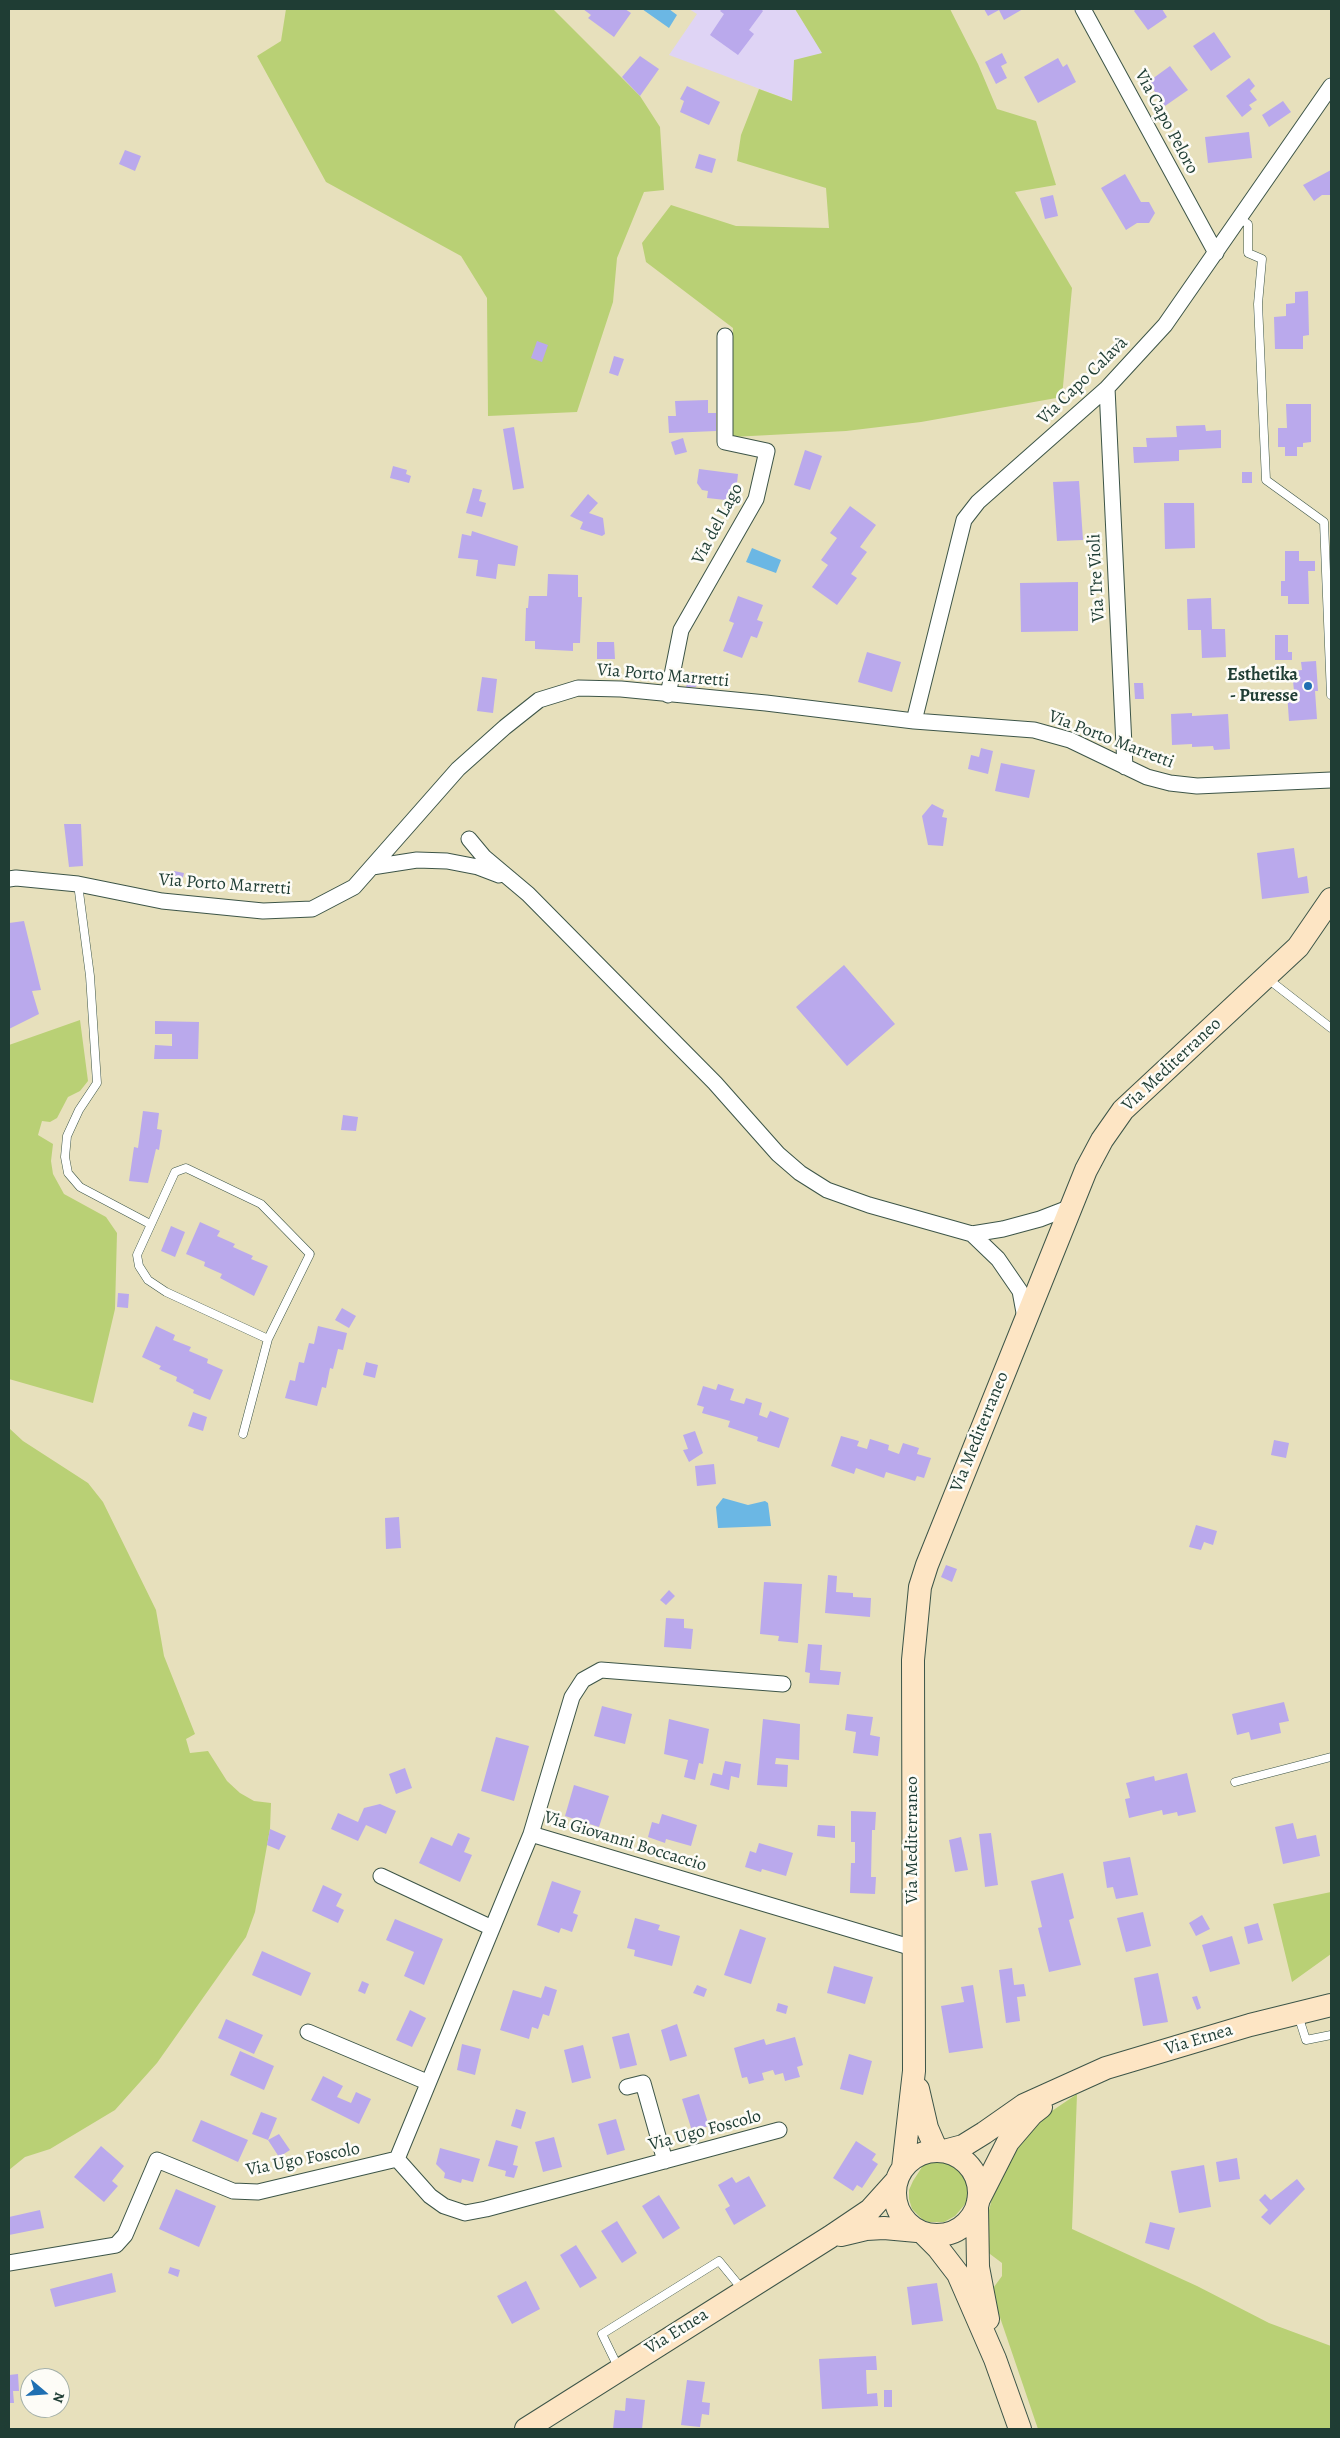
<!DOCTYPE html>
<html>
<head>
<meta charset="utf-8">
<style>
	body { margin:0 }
	#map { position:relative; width:1340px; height:2438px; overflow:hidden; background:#e7e0bc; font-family:Alegreya,serif }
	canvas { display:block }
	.frame { position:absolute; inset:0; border:10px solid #1f3d34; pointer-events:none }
	.north { position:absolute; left:20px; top:2368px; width:50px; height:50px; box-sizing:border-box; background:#fdfcf7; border:1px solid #a4b0a9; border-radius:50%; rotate:108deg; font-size:14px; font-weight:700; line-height:20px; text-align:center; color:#1f3d34 }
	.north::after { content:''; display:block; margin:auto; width:18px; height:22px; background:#1f6fb2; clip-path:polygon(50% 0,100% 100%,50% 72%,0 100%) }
</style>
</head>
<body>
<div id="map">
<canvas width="1340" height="2438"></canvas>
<div class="frame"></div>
<div class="north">N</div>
</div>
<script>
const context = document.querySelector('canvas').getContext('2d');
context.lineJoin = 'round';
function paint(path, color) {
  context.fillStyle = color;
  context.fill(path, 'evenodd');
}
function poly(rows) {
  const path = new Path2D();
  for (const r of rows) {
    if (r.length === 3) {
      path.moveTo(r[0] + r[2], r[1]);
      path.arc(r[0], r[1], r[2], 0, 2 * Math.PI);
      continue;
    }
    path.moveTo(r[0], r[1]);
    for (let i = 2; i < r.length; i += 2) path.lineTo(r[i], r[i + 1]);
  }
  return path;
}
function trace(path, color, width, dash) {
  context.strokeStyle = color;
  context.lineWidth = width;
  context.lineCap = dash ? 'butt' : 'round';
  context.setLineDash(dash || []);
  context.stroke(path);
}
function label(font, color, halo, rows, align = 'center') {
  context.font = font + ' Alegreya,serif';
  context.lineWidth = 5;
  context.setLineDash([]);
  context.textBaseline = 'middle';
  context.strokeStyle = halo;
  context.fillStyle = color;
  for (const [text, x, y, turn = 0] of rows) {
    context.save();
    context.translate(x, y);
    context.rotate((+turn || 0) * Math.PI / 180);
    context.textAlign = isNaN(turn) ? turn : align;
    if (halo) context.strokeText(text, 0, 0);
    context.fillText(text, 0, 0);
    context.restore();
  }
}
paint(poly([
	[689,9,795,9,823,53,792,101,669,55,697,14]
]), '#dfd4f5');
paint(poly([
	[286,9,553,9,640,96,660,127,664,190,644,192,617,258,613,302,577,412,488,416,487,298,461,256,326,182,257,56,281,41],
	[795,9,950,9,978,64,997,109,1036,121,1056,185,1015,192,1072,288,1062,397,921,422,846,431,732,437,733,328,646,262,642,243,671,205,736,226,829,228,826,188,737,161,741,135,759,89,792,101,794,60,822,53],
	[80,1020,88,1081,80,1091,68,1097,57,1118,50,1122,42,1121,38,1135,53,1144,51,1161,53,1174,64,1194,106,1217,117,1233,115,1309,93,1403,9,1379,9,1045],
	[9,1428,23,1441,88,1483,103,1502,156,1610,164,1656,195,1734,186,1739,190,1753,208,1751,227,1781,240,1793,254,1801,271,1803,270,1829,255,1912,246,1937,157,2063,115,2110,50,2149,25,2157,9,2170],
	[1331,1892,1331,1954,1292,1982,1273,1904],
	[1077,2094,1072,2229,1197,2286,1269,2323,1331,2346,1330,2429,1038,2429,991,2291,1002,2276,1002,2263,986,2251,985,2225,996,2184,1009,2157,1046,2115],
	[939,2160,955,2165,960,2170,966,2177,968,2192,966,2203,955,2216,944,2222,929,2222,923,2220,912,2209,909,2199,909,2190,913,2181,922,2167,928,2162]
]), '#b9d075');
paint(poly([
	[642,9,669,9,677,15,669,28],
	[752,548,781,560,776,573,746,562],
	[723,1498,748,1505,765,1501,768,1503,771,1526,718,1528,716,1507]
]), '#6bb7e4');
paint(poly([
	[583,9,625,9,631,13,614,37,588,18,591,15],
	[722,9,761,9,763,11,749,30,754,34,738,55,710,35,724,14,720,11],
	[984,9,1023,9,1004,20,999,10,988,16],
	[1136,9,1162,9,1167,17,1148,30,1134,11],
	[1214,32,1231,57,1211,71,1193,46],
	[1002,53,1007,63,1001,66,1007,78,996,84,985,62],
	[640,56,659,69,640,96,622,77],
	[1058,58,1063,67,1067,64,1076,82,1038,103,1024,77],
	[1170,66,1188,90,1165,106,1148,82],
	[1249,78,1255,86,1250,91,1257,100,1249,105,1252,109,1242,117,1226,96],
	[687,86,720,102,709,125,680,112,684,101,680,99],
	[1283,101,1291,112,1269,127,1262,115],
	[1249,132,1252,158,1208,163,1205,137],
	[125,150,141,156,135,171,119,164],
	[699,154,716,159,712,173,695,168],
	[1331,170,1331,195,1322,195,1314,201,1303,185],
	[1125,174,1141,202,1149,202,1155,213,1149,223,1137,223,1126,230,1101,188],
	[1053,195,1058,216,1045,219,1040,198],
	[1308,291,1309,335,1303,336,1303,349,1275,349,1274,317,1286,316,1286,304,1295,303,1295,292],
	[537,341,548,345,542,362,531,358],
	[614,356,624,359,618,376,609,373],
	[708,400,708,413,716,413,716,431,669,433,668,416,676,416,675,401],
	[1286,404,1311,404,1311,442,1303,443,1303,447,1297,447,1297,456,1285,456,1285,447,1278,447,1278,428,1287,428],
	[1205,425,1206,431,1221,430,1221,448,1179,450,1179,461,1134,463,1133,447,1147,447,1146,438,1177,437,1176,426],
	[514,427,524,488,513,490,503,429],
	[683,438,687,452,675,455,671,442],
	[805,450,822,456,810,490,794,485],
	[393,466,407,470,406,474,411,476,409,483,390,478],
	[699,469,738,474,735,501,707,498,708,491,702,490,697,483],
	[1242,472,1252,472,1252,483,1242,483],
	[1079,481,1083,540,1057,541,1053,482],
	[473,488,482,490,479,501,486,503,482,517,466,513],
	[588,494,598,503,589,513,603,518,605,534,602,536,580,529,583,522,570,516],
	[1164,503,1194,503,1195,548,1165,549],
	[850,506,876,525,860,547,867,552,851,574,857,578,837,605,812,587,828,565,821,560,837,538,830,533],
	[472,531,518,546,515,566,498,564,496,579,476,576,478,560,458,558,462,534,471,536],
	[1285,551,1299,551,1299,561,1315,561,1315,571,1308,571,1309,604,1288,604,1288,596,1281,596,1281,581,1285,581],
	[548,574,578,575,578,597,582,597,580,643,573,643,573,651,535,649,535,641,525,641,526,608,528,608,529,596,547,596],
	[1078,582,1078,631,1021,632,1020,583],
	[738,596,763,605,757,620,763,622,757,638,751,636,742,658,723,651,734,623,729,621],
	[1211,598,1212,629,1225,629,1226,657,1202,658,1201,630,1188,630,1187,599],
	[1275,635,1288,635,1288,652,1292,652,1292,660,1275,660],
	[597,642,614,642,615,659,597,659],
	[867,652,901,662,892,692,858,682],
	[1316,661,1318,691,1315,691,1317,719,1289,721,1287,692,1294,691,1292,671,1302,670,1301,662],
	[691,672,700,675,696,687,686,687],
	[482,677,497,679,493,713,477,711],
	[1134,683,1143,683,1144,699,1135,699],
	[1192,713,1192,716,1228,714,1230,749,1214,750,1213,746,1192,747,1192,744,1172,745,1171,714],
	[981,748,993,751,988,774,968,769,971,755,979,757],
	[1001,763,1035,770,1029,798,995,791],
	[932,804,944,810,942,817,947,818,943,846,928,845,922,816],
	[64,824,81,824,83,866,69,867],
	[1294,848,1298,878,1307,876,1309,893,1262,899,1257,853],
	[174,871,184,873,181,886,171,885],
	[24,921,41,990,32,991,39,1014,9,1029,9,923],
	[844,965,895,1024,847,1066,796,1007],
	[155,1021,199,1022,198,1059,154,1059,155,1045,172,1046,172,1034,155,1034],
	[143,1111,159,1113,157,1129,162,1130,159,1150,156,1149,148,1183,129,1181,134,1147,138,1148],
	[343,1115,358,1117,356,1131,341,1130],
	[200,1222,220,1231,217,1236,235,1244,233,1247,253,1256,251,1259,268,1266,254,1296,220,1278,222,1274,204,1266,205,1262,186,1254],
	[171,1226,185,1232,175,1257,161,1251],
	[118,1293,129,1294,128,1308,117,1307],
	[342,1308,356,1316,349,1328,335,1320],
	[156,1326,175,1335,173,1340,191,1347,189,1351,208,1359,207,1363,223,1370,210,1400,193,1393,194,1390,176,1381,177,1377,159,1369,161,1366,142,1357],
	[318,1326,347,1333,343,1350,338,1349,333,1369,330,1368,326,1388,322,1387,317,1406,285,1398,290,1380,295,1381,299,1362,304,1363,309,1343,314,1344],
	[366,1362,378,1365,375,1378,363,1375],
	[718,1384,734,1389,730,1400,744,1404,746,1398,762,1403,759,1415,767,1418,770,1411,789,1418,779,1448,757,1441,758,1437,728,1427,730,1421,702,1413,704,1407,697,1405,703,1386,716,1390],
	[193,1412,207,1417,203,1431,188,1426],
	[695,1431,703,1453,689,1462,683,1450,688,1449,683,1435],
	[841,1436,859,1441,857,1446,867,1449,870,1439,889,1445,888,1450,899,1454,903,1443,919,1448,917,1454,931,1458,924,1478,917,1476,915,1481,886,1472,884,1478,856,1468,854,1474,831,1466],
	[1274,1440,1289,1443,1286,1458,1271,1455],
	[714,1464,716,1484,697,1486,695,1466],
	[399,1517,401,1548,386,1549,385,1518],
	[1196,1525,1217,1531,1213,1545,1204,1542,1201,1550,1189,1547],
	[946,1565,957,1569,952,1582,941,1577],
	[828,1575,837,1576,836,1592,853,1593,853,1597,871,1598,870,1617,825,1613],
	[764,1582,802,1584,798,1643,778,1641,779,1636,760,1634],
	[669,1590,675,1596,666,1605,660,1600],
	[666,1618,684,1619,684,1628,693,1629,691,1649,664,1647],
	[808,1644,822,1645,820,1670,841,1672,839,1685,809,1683,810,1673,805,1672],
	[1284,1702,1289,1721,1279,1723,1281,1733,1251,1740,1249,1732,1237,1735,1232,1714],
	[602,1706,632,1714,625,1744,594,1736],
	[847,1714,873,1717,870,1735,880,1737,878,1756,853,1753,856,1732,845,1730],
	[669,1719,709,1729,703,1764,699,1763,695,1780,684,1777,688,1760,664,1754],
	[763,1719,800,1724,799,1760,776,1758,775,1764,788,1765,787,1787,757,1785],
	[496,1737,529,1746,514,1801,481,1791],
	[725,1761,741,1764,739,1778,731,1776,729,1790,710,1785,713,1773,722,1775],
	[405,1768,412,1788,396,1794,389,1774],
	[1187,1773,1196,1812,1178,1816,1177,1812,1163,1815,1162,1810,1129,1818,1125,1799,1130,1798,1126,1783,1154,1776,1155,1781],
	[574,1785,609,1796,599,1827,565,1816],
	[380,1804,396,1811,386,1834,366,1825,358,1841,331,1829,338,1813,358,1822,364,1808],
	[851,1811,876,1812,875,1830,872,1830,871,1877,876,1877,875,1894,850,1893,851,1863,855,1863,855,1842,851,1842],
	[662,1814,697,1825,691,1846,666,1839,665,1843,648,1837,652,1822,659,1824],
	[1293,1823,1297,1839,1316,1835,1320,1856,1283,1864,1275,1827],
	[818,1825,835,1826,835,1838,817,1836],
	[270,1829,286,1836,279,1850,267,1845],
	[458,1833,470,1838,464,1852,472,1855,460,1882,419,1863,431,1837,452,1846],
	[991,1833,998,1885,985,1887,979,1834],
	[961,1837,968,1870,955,1872,949,1840],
	[759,1843,793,1853,786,1876,762,1869,761,1872,745,1867,750,1851,756,1853],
	[1130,1857,1138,1895,1116,1899,1113,1887,1107,1888,1103,1862],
	[1063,1873,1074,1918,1069,1920,1081,1965,1049,1972,1038,1928,1042,1927,1031,1881],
	[552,1881,581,1891,573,1913,578,1915,572,1932,561,1928,559,1933,537,1925],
	[323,1885,342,1894,336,1906,344,1910,338,1923,312,1911],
	[1143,1912,1151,1946,1126,1952,1117,1918],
	[1202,1915,1210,1929,1196,1936,1189,1923],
	[635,1918,660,1925,658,1930,680,1936,672,1966,634,1956,635,1950,627,1948],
	[395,1919,443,1939,424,1985,404,1976,414,1952,386,1940],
	[1258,1923,1263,1940,1248,1944,1244,1927],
	[740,1929,766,1938,751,1984,724,1975],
	[1232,1936,1240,1964,1210,1972,1202,1945],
	[262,1951,311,1973,301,1996,252,1975],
	[834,1966,873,1977,865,2004,827,1993],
	[1012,1968,1014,1985,1024,1984,1026,1996,1017,1997,1020,2021,1006,2023,999,1970],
	[1158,1973,1168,2022,1143,2026,1134,1978],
	[362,1981,369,1984,365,1994,358,1991],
	[697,1985,707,1989,704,1997,693,1993],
	[973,1985,983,2048,949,2053,941,2006,964,2002,961,1987],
	[545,1986,557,1990,549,2016,543,2014,538,2029,532,2027,529,2039,500,2030,513,1990,541,1998],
	[1197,1996,1201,2008,1197,2010,1192,1997],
	[778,2003,788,2006,786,2014,776,2011],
	[410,2010,426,2018,412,2047,396,2040],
	[226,2019,263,2035,254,2054,218,2038],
	[677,2024,687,2056,670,2061,661,2030],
	[629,2033,637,2065,620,2069,612,2037],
	[795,2037,803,2065,797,2067,800,2077,785,2081,783,2073,775,2075,773,2070,762,2073,764,2080,749,2084,747,2077,742,2078,734,2048,764,2039,766,2045],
	[462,2044,481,2049,475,2075,457,2070],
	[583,2045,591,2078,572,2083,564,2050],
	[240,2051,274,2066,264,2090,230,2075],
	[849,2054,872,2061,863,2095,840,2089],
	[323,2076,343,2086,337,2097,351,2103,356,2092,371,2099,359,2124,311,2100],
	[699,2094,709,2126,692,2131,682,2099],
	[516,2109,526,2112,521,2129,511,2126],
	[261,2112,277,2118,268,2140,252,2134],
	[616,2119,625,2150,607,2155,598,2124],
	[201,2120,248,2140,238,2162,192,2141],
	[279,2134,290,2150,279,2157,268,2140],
	[554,2137,562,2167,543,2172,535,2142],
	[496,2140,518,2146,513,2165,518,2166,514,2178,505,2176,506,2171,488,2166],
	[856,2141,876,2154,872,2160,878,2164,862,2188,857,2185,853,2191,833,2178],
	[101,2146,124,2166,112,2181,118,2186,104,2202,74,2177],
	[440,2148,480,2159,473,2182,462,2179,461,2183,444,2178,445,2173,436,2164],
	[1237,2158,1240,2179,1219,2182,1216,2162],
	[1204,2165,1211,2207,1179,2213,1171,2171],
	[749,2176,766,2206,734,2225,725,2209,730,2206,718,2185,732,2177,736,2183],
	[1297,2179,1305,2189,1270,2225,1261,2217,1268,2210,1259,2200,1265,2194,1271,2200],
	[176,2189,216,2206,199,2247,159,2229],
	[659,2195,680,2228,663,2239,642,2206],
	[40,2210,44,2228,9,2235,9,2217],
	[617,2221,637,2253,622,2263,601,2231],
	[1150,2222,1175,2228,1169,2250,1145,2243],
	[576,2245,597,2278,580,2288,560,2255],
	[170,2267,180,2270,178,2277,168,2273],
	[112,2273,116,2292,55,2307,50,2289],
	[526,2281,540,2309,512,2324,497,2296],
	[937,2283,943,2321,912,2325,907,2287],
	[876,2356,877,2370,866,2370,867,2394,877,2393,878,2406,822,2409,819,2359],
	[18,2374,19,2391,13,2391,14,2403,9,2403,9,2375],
	[687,2380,705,2382,702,2402,710,2403,709,2415,702,2414,700,2427,681,2425],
	[884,2390,892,2390,892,2407,884,2407],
	[626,2398,645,2400,642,2429,613,2429,615,2410,625,2411]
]), '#baa9ec');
const lane = poly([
	[1239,218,1248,224,1248,253,1262,259,1258,304,1266,480,1324,522,1331,695],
	[78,884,90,976,97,1083,79,1110,67,1136,65,1157,68,1173,80,1187,150,1224],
	[1268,979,1331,1028],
	[243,1434,268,1339,310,1254,261,1204,186,1168,175,1172,137,1255,139,1266,148,1280,166,1292,268,1339],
	[1235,1782,1331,1757],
	[1298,2015,1306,2040,1331,2035],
	[618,2367,602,2334,719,2261,742,2289]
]);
const street = poly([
	[1083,9,1216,253],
	[1107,388,1125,767],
	[668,695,681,630,756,499,767,451,725,442,725,336],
	[914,721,964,520,978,502,1107,388,1165,325,1331,86],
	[469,839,484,857,528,894,715,1083,778,1154,800,1173,827,1190,869,1205,972,1234,1003,1229,1040,1219,1071,1207],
	[372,867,417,860,447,861,478,867,499,875],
	[9,879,16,878,78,884,162,901,263,911,312,909,354,887,458,769,505,727,539,700,578,688,621,689,766,703,914,721,1034,730,1070,740,1147,777,1170,783,1197,786,1331,780],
	[972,1234,998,1259,1020,1291,1025,1318],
	[783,1684,601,1670,583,1680,572,1697,531,1834,913,1948],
	[381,1876,492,1928],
	[308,2032,427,2082],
	[627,2087,643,2083,665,2161],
	[397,2159,430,2196,444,2206,465,2213,486,2209,779,2130],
	[9,2263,116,2245,125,2235,157,2160,233,2191,258,2192,397,2159,531,1834]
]);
const secondary = poly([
	[918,2089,927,2128,937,2151],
	[937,2193,42],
	[944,2151,963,2146,984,2133,1024,2105,1106,2068,1250,2025,1331,2005],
	[903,2168,914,2071,913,1660,920,1587,927,1565,1086,1170,1102,1140,1123,1110,1298,947,1331,899],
	[978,2201,1008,2142,1032,2114,1041,2107],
	[977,2207,978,2267,988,2319],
	[923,2233,938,2248,958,2274,995,2359,1020,2429],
	[841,2235,866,2229,884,2228,917,2231],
	[526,2429,830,2237,870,2210,897,2180]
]);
trace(lane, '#3d5548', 9);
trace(street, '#3d5548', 17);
trace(secondary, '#3d5548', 24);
trace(lane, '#fff', 8);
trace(street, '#fff', 15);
trace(secondary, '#fde5c4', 22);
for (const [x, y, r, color] of [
	[1308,686,5,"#1f6fb2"]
]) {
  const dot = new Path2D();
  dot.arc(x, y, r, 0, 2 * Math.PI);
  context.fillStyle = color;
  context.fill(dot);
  trace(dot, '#fdfcf7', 2);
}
label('18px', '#1f3d34', '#fdfcf7', [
	["Via Capo Peloro",1166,122,62],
	["Via Capo Calavà",1083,381,-44],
	["Via del Lago",718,524,-62],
	["Via Tre Violi",1097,578,-93],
	["Via Porto Marretti",663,676,5],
	["Via Porto Marretti",1111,740,21],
	["Via Porto Marretti",225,885,4],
	["Via Mediterraneo",1172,1065,-43],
	["Via Mediterraneo",980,1432,-68],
	["Via Mediterraneo",913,1840,-90],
	["Via Giovanni Boccaccio",625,1842,17],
	["Via Etnea",1199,2040,-17],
	["Via Ugo Foscolo",705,2131,-15],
	["Via Ugo Foscolo",303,2160,-11],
	["Via Etnea",677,2332,-32]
]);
label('bold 18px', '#1f3d34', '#fdfcf7', [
	["Esthetika",1298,676],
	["- Puresse",1298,697]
], 'right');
</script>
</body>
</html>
